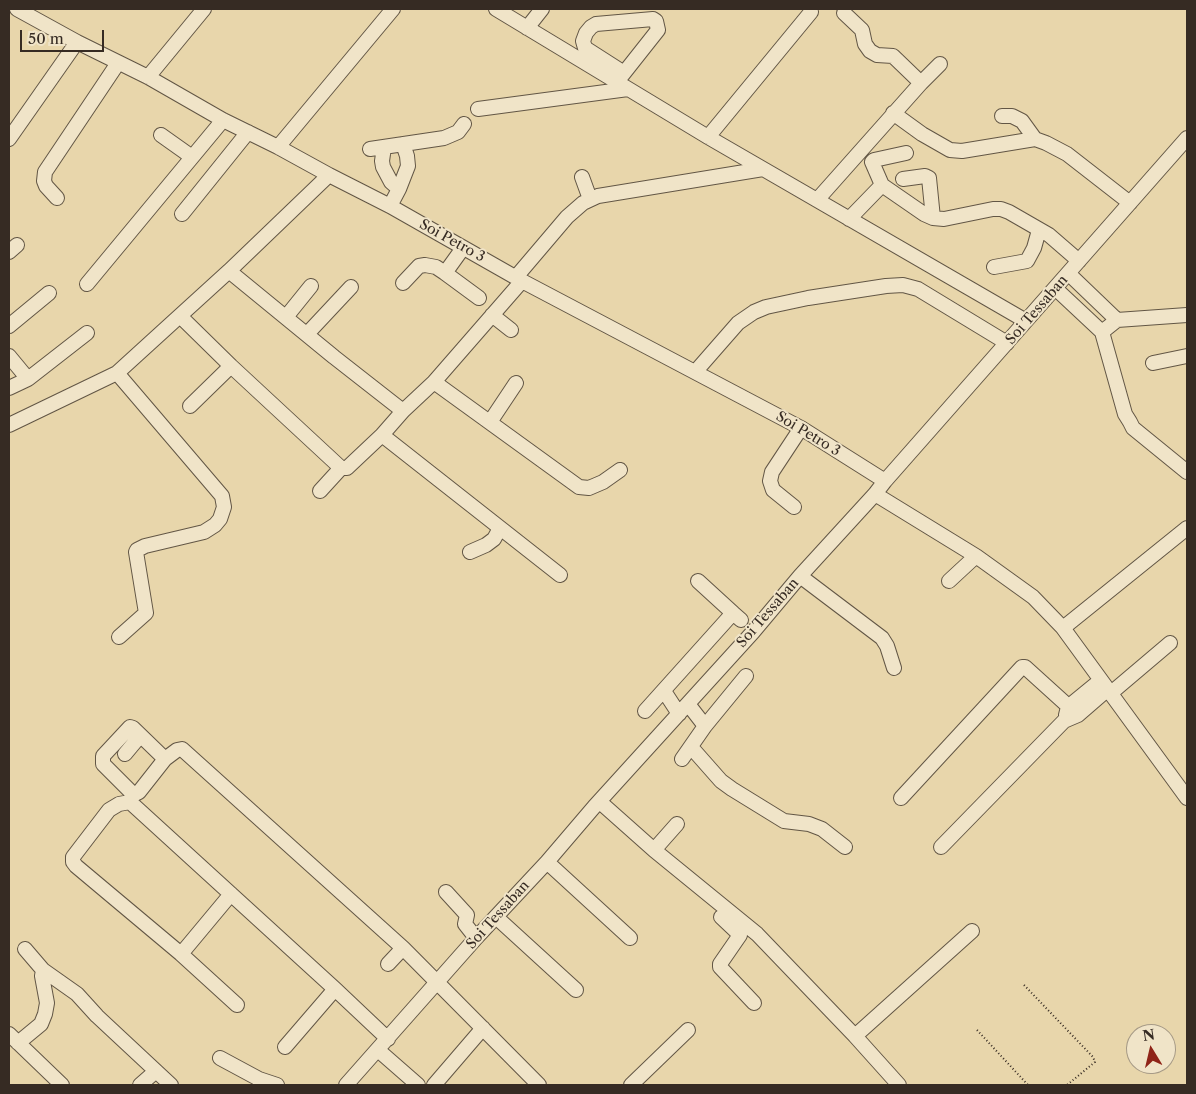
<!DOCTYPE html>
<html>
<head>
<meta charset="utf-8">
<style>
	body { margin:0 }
	#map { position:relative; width:1196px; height:1094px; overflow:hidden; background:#e8d6ab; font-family:"Libre Caslon Text",serif }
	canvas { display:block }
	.frame { position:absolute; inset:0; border:10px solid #362b23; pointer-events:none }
	.north { position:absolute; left:1126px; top:1024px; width:50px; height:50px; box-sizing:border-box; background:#f0e4c8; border:1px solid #a69a86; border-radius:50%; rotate:351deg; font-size:14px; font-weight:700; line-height:20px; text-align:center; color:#362b23 }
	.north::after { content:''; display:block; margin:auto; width:18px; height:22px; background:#8f2418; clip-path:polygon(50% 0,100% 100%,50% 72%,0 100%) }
	.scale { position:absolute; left:20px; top:30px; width:84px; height:22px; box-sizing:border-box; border:2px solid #362b23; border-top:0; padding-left:6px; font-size:15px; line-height:18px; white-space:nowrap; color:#362b23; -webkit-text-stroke:4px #f0e4c8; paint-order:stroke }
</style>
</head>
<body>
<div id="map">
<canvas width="1196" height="1094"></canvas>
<div class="frame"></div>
<div class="north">N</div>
<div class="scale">50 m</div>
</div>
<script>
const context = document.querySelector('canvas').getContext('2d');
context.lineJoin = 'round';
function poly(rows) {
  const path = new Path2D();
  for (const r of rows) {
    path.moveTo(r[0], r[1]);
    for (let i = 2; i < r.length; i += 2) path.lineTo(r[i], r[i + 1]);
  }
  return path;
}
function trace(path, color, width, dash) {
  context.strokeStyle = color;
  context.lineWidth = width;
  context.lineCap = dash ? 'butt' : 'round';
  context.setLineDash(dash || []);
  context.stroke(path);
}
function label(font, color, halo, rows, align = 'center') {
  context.font = font + ' "Libre Caslon Text",serif';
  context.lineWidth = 4;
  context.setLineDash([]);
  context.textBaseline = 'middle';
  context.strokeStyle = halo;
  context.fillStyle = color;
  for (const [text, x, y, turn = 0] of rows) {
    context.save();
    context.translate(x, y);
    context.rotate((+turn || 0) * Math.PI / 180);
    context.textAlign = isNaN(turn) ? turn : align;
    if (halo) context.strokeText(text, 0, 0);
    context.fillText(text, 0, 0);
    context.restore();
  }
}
const minor = poly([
	[17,9,77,42,148,77,223,120,278,147,329,175,390,206,522,281,801,428,885,481],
	[496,9,708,137,1026,321],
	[527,28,542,9],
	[148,77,204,9],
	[616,83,624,73,658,30,656,21,653,19,596,24,591,27,586,33,583,41,585,48,624,73],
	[921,83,940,64],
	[478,109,628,89],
	[893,113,922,134,950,150,962,151,1035,139,1046,143,1067,154,1130,203],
	[1002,116,1012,116,1022,121,1035,139],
	[161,135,192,157],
	[708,137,811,12],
	[9,139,77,42],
	[278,147,393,9],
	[384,147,382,161,383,167,391,182,399,189,390,206],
	[370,149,444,138,458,132,464,124],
	[582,177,590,199],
	[903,179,925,176,929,178,933,218],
	[882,185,924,214,933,218,944,219,993,209,1001,209,1009,212,1049,235,1079,261],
	[399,189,408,166,407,156,403,144],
	[57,198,46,186,44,181,45,172,118,63],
	[817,200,921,83,893,56,877,55,870,51,865,44,862,30,844,13],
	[182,214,248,132],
	[849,219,882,185,872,162,874,160,906,153],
	[9,252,17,245],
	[994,267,1027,261,1034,248,1039,230],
	[229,271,334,357,403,411],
	[445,273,479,298],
	[1068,273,1117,320],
	[516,277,567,217,583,203,598,196,763,169],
	[403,283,419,266,425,265,436,267,445,273,463,248],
	[87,284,223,120],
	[1055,288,1102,332,1125,414,1130,422,1133,428,1187,472],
	[492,315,511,330],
	[180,316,231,366,341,468,347,468,382,435,403,411,434,382,522,281],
	[286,317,311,286],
	[9,326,49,293],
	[1102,332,1117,320,1187,315],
	[307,334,351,287],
	[9,356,28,379,87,333],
	[1153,363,1187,356],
	[696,371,738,323,754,312,766,307,808,298,886,286,903,285,918,289,1007,343],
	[117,373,222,496,224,507,220,519,215,525,204,532,145,546,137,550,136,552,146,613,119,637],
	[434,382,579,487,589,488,603,482,620,470],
	[9,388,28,379],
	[190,406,231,366],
	[490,422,516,383],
	[9,425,117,373,229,271,329,175],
	[382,435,560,575],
	[320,491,341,468],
	[875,494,976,556,1033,597,1063,628,1187,798],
	[794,507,773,490,770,481,772,472,801,428],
	[470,552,486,545,494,539,500,528],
	[800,576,882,638,887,646,894,668],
	[698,581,733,613],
	[949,581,976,556],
	[1063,628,1187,528],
	[664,691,679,714],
	[1111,693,1170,643],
	[645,711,733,613,741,620],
	[1066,715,1068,707,1101,680],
	[705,726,746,676],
	[691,747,721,781,732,789,784,821,809,824,822,829,845,847],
	[125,754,140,736],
	[165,759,133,728,130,727,103,756,103,764,132,793,135,794,139,792,165,759,177,750,182,749,403,948,539,1085],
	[682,759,705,726,688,704],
	[901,798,1022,667,1025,667,1078,715],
	[600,802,654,850,757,934,855,1036,899,1085],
	[941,847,1064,721,1078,715,1108,689],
	[654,850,677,824],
	[547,862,630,938],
	[446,892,467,915,465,924,476,938],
	[231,894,181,954,76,866,73,862,73,857,109,810,119,804,130,802,335,989,388,1039],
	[496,917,576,990],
	[721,917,740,935,720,964,720,967,754,1003],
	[25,949,43,970,77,994,97,1016,171,1085],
	[181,954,237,1005],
	[388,964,403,948],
	[9,1034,62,1085],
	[855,1036,972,931],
	[18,1043,41,1024,45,1014,47,1003,42,976,43,970],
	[285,1047,335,989],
	[378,1050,418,1085],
	[220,1058,259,1079,277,1085],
	[140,1085,156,1071],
	[346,1085,476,938,547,862,594,807,753,632,800,576,875,494,885,481,1187,138],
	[434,1085,483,1028],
	[631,1085,688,1030]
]);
trace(minor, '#625645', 16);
trace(poly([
	[1024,985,1093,1057,1095,1062,1067,1085],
	[977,1030,1028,1085]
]), '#362b23', 2, [1, 2.5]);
trace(minor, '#f0e4c8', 14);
label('14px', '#362b23', '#f0e4c8', [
	["Soi Petro 3",452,241,29],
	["Soi Tessaban",1037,310,-49],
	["Soi Petro 3",808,434,31],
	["Soi Tessaban",768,613,-49],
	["Soi Tessaban",498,915,-48]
]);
</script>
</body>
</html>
